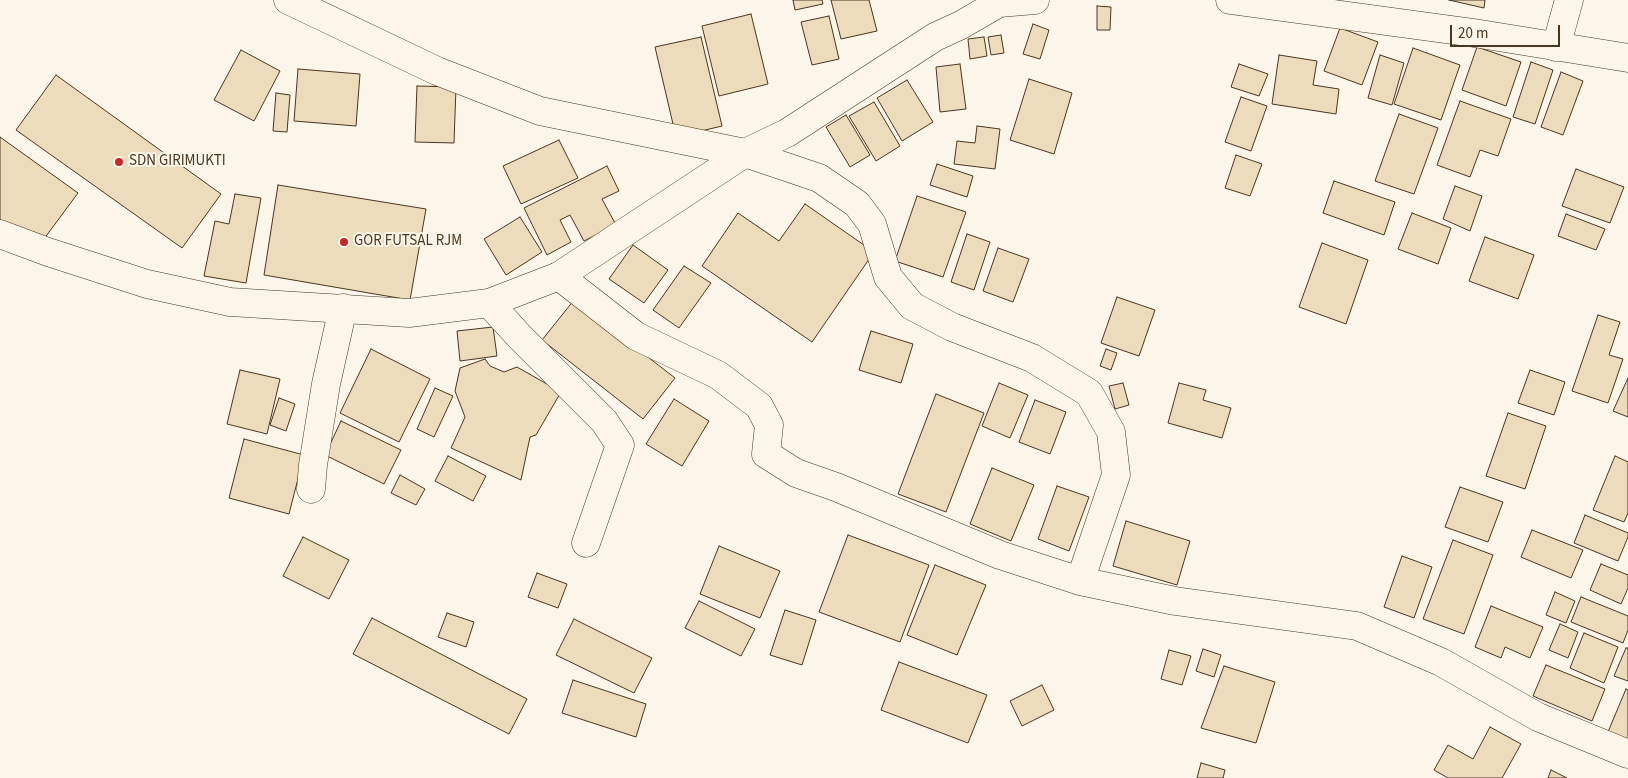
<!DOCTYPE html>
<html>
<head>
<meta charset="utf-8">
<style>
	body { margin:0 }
	#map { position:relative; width:1628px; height:778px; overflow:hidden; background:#fbf6e9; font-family:"Source Sans 3",sans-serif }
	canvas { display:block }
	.scale { position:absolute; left:1450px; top:25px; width:110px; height:22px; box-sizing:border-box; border:2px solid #4a3520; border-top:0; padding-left:6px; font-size:15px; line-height:18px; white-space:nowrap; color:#4a3520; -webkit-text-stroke:4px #fbf6e9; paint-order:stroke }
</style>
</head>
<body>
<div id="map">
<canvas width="1628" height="778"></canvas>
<div class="scale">20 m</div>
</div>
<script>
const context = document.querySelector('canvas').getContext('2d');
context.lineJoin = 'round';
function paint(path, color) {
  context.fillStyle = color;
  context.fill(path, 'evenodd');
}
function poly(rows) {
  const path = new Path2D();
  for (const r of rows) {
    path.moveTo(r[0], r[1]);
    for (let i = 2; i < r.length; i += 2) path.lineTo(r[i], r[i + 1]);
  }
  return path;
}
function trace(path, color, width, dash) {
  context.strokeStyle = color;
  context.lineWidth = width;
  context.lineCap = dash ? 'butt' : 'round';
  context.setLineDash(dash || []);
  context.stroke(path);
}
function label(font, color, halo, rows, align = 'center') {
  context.font = font + ' "Source Sans 3",sans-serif';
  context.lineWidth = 4;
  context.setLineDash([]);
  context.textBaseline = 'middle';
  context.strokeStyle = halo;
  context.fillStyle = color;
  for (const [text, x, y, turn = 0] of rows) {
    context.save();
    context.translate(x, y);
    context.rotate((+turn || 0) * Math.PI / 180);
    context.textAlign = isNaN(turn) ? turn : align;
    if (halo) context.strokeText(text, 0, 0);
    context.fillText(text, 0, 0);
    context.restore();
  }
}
const building = poly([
	[793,0,822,0,823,4,795,10,793,0],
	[831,0,869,0,877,31,841,39,831,0],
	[1449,0,1485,0,1484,8,1449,0],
	[1097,6,1111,7,1110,30,1097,30,1097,6],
	[751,14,768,84,719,96,702,26,751,14],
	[829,16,839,59,812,65,801,22,829,16],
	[1033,24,1049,30,1040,59,1023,54,1033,24],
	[1340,28,1378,42,1362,85,1324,71,1340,28],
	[1001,35,1004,53,991,55,988,37,1001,35],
	[701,37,722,126,676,137,655,47,701,37],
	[984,37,987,56,970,59,968,39,984,37],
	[1477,47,1521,62,1506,106,1462,90,1477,47],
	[1413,48,1460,65,1441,120,1394,104,1413,48],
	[241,50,280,71,254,121,214,100,241,50],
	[1279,55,1317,61,1313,85,1339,89,1336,114,1272,104,1279,55],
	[1380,55,1404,63,1392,105,1368,98,1380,55],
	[1531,62,1553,70,1535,124,1513,117,1531,62],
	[960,64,966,109,940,112,936,67,960,64],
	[1239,64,1268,74,1259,96,1231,87,1239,64],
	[298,69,360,74,356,126,294,121,298,69],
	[1561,72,1583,81,1563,135,1541,127,1561,72],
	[56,75,221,194,182,248,16,130,56,75],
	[1029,79,1072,93,1054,154,1010,140,1029,79],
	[907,80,933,122,902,141,877,98,907,80],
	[417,86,456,87,454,143,415,142,417,86],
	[276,93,290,95,287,132,273,131,276,93],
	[1241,97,1267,106,1251,151,1225,142,1241,97],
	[1460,101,1511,119,1498,156,1480,150,1470,177,1437,165,1460,101],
	[874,102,900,146,876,161,849,116,874,102],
	[1399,114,1438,128,1414,194,1375,181,1399,114],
	[846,115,870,155,850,167,826,127,846,115],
	[977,126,1000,129,995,169,954,164,957,141,975,143,977,126],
	[0,137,78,193,38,247,0,220,0,137],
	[559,140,578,178,521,204,503,166,559,140],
	[1236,155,1262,164,1250,196,1225,188,1236,155],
	[937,164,973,176,967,197,930,185,937,164],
	[607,166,619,191,602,199,616,225,584,241,570,215,560,220,571,242,547,255,524,208,607,166],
	[1576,169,1624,187,1610,223,1562,206,1576,169],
	[1334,181,1395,202,1384,235,1323,213,1334,181],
	[278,185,426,209,410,300,264,275,278,185],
	[1455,186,1482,196,1470,231,1443,219,1455,186],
	[235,194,261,198,246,283,204,276,215,221,229,224,235,194],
	[917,196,966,212,943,277,895,261,917,196],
	[805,204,874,252,812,342,702,266,738,213,779,241,805,204],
	[1412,213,1451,228,1438,264,1398,249,1412,213],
	[1566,214,1605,229,1596,250,1558,236,1566,214],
	[520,217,542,252,506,275,484,239,520,217],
	[967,234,990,242,974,290,951,282,967,234],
	[1485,237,1534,255,1518,299,1469,281,1485,237],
	[1322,243,1368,260,1346,324,1299,307,1322,243],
	[633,245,668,270,644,303,609,279,633,245],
	[998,248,1029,259,1013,302,983,291,998,248],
	[684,266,711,283,679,328,653,310,684,266],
	[1117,297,1155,310,1139,356,1101,343,1117,297],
	[574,300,675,378,643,419,542,340,574,300],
	[1598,315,1620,322,1609,355,1623,359,1608,403,1572,391,1598,315],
	[493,327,497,356,460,361,457,331,493,327],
	[871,331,913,344,901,383,859,370,871,331],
	[371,349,430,379,399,442,340,413,371,349],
	[1106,349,1117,353,1111,370,1100,366,1106,349],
	[485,359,490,366,504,372,517,367,561,392,536,435,530,437,521,480,451,448,465,417,455,391,460,368,485,359],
	[240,370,280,379,267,434,227,424,240,370],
	[1530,370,1565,382,1554,415,1518,403,1530,370],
	[1628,378,1628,417,1613,411,1628,378],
	[999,383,1028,395,1010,438,982,426,999,383],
	[1123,383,1129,405,1115,409,1109,386,1123,383],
	[1179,383,1206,390,1203,400,1231,408,1222,438,1168,423,1179,383],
	[435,388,453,396,434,437,417,429,435,388],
	[936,394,984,413,946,512,898,494,936,394],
	[279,398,295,404,286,431,270,425,279,398],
	[674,399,709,421,682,466,646,444,674,399],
	[1035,400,1066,412,1050,454,1019,442,1035,400],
	[1508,413,1546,426,1525,489,1486,476,1508,413],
	[341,421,401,450,384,484,325,455,341,421],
	[244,439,304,455,289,514,229,498,244,439],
	[448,456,486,476,473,501,435,481,448,456],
	[1615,456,1628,462,1628,513,1624,522,1593,510,1615,456],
	[992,468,1034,485,1011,541,970,524,992,468],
	[400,475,425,489,416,505,391,493,400,475],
	[1057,486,1089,497,1069,551,1038,539,1057,486],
	[1460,487,1503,502,1488,542,1445,527,1460,487],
	[1585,515,1628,533,1628,537,1618,561,1574,543,1585,515],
	[1126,521,1190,541,1177,585,1113,566,1126,521],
	[1532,530,1583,550,1571,578,1521,557,1532,530],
	[848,535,929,565,900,642,819,612,848,535],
	[303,537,349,560,329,599,283,576,303,537],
	[1453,540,1493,555,1464,634,1423,619,1453,540],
	[719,546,780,571,760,618,700,594,719,546],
	[1402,556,1432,567,1414,618,1384,607,1402,556],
	[1601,564,1628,575,1628,588,1621,604,1590,590,1601,564],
	[935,565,986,585,957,655,907,635,935,565],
	[537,573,567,584,558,608,528,597,537,573],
	[1555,592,1575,601,1566,623,1546,615,1555,592],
	[1581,597,1628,616,1628,630,1623,643,1571,622,1581,597],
	[699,601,755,629,741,656,685,628,699,601],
	[1491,606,1543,627,1530,658,1505,647,1501,658,1475,647,1491,606],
	[785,610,816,620,802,665,770,655,785,610],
	[447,613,474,622,466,647,438,637,447,613],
	[372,618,527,699,509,734,353,654,372,618],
	[574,619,652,658,634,693,556,655,574,619],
	[1560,624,1578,632,1568,658,1549,650,1560,624],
	[1584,633,1618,647,1604,683,1570,668,1584,633],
	[1626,648,1628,648,1628,681,1614,676,1626,648],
	[1203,649,1221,655,1214,677,1196,671,1203,649],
	[1169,650,1191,656,1182,685,1161,679,1169,650],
	[899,662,987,695,968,743,881,710,899,662],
	[1546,665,1605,689,1592,721,1533,696,1546,665],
	[1224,666,1275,682,1256,743,1201,728,1224,666],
	[573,680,646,704,636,737,562,713,573,680],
	[1042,685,1054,710,1022,726,1010,701,1042,685],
	[1626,689,1628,690,1628,749,1605,739,1626,689],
	[1490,727,1521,744,1502,778,1448,778,1434,770,1448,745,1473,759,1490,727],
	[1201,763,1225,770,1223,778,1197,778,1201,763],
	[1551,770,1567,778,1548,778,1551,770]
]);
paint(building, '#ecdcbc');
trace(building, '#4a3520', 1);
const minor = poly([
	[288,0,437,71,540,111,745,153,819,178,857,204,872,224,888,277,912,306,952,327,1032,358,1089,393,1111,432,1116,475,1080,581],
	[1556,47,1569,0],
	[559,276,636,336,718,375,759,406,769,425,766,454,796,473,836,487,1000,555,1080,581,1175,601,1357,626,1441,662,1538,717,1628,754],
	[489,303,519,336,604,421,620,445,586,543],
	[311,489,313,465,326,384,343,308]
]);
const tertiary = poly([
	[1230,0,1474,33,1628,58],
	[0,234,48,252,147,284,230,302,409,313,489,303,559,276,745,153,787,133,935,37,961,25,999,3,1035,0]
]);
trace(minor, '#4a3520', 29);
trace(tertiary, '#4a3520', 29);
trace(minor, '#fbf6e9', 28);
trace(tertiary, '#fbf6e9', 28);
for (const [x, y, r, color] of [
	[119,162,5,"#c62828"],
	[344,242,5,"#c62828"]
]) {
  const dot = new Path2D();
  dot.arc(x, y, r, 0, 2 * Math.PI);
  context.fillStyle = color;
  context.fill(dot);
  trace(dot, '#fbf6e9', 2);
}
label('15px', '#4a3520', '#fbf6e9', [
	["SDN GIRIMUKTI",129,162],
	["GOR FUTSAL RJM",354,242]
], 'left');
</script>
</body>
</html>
